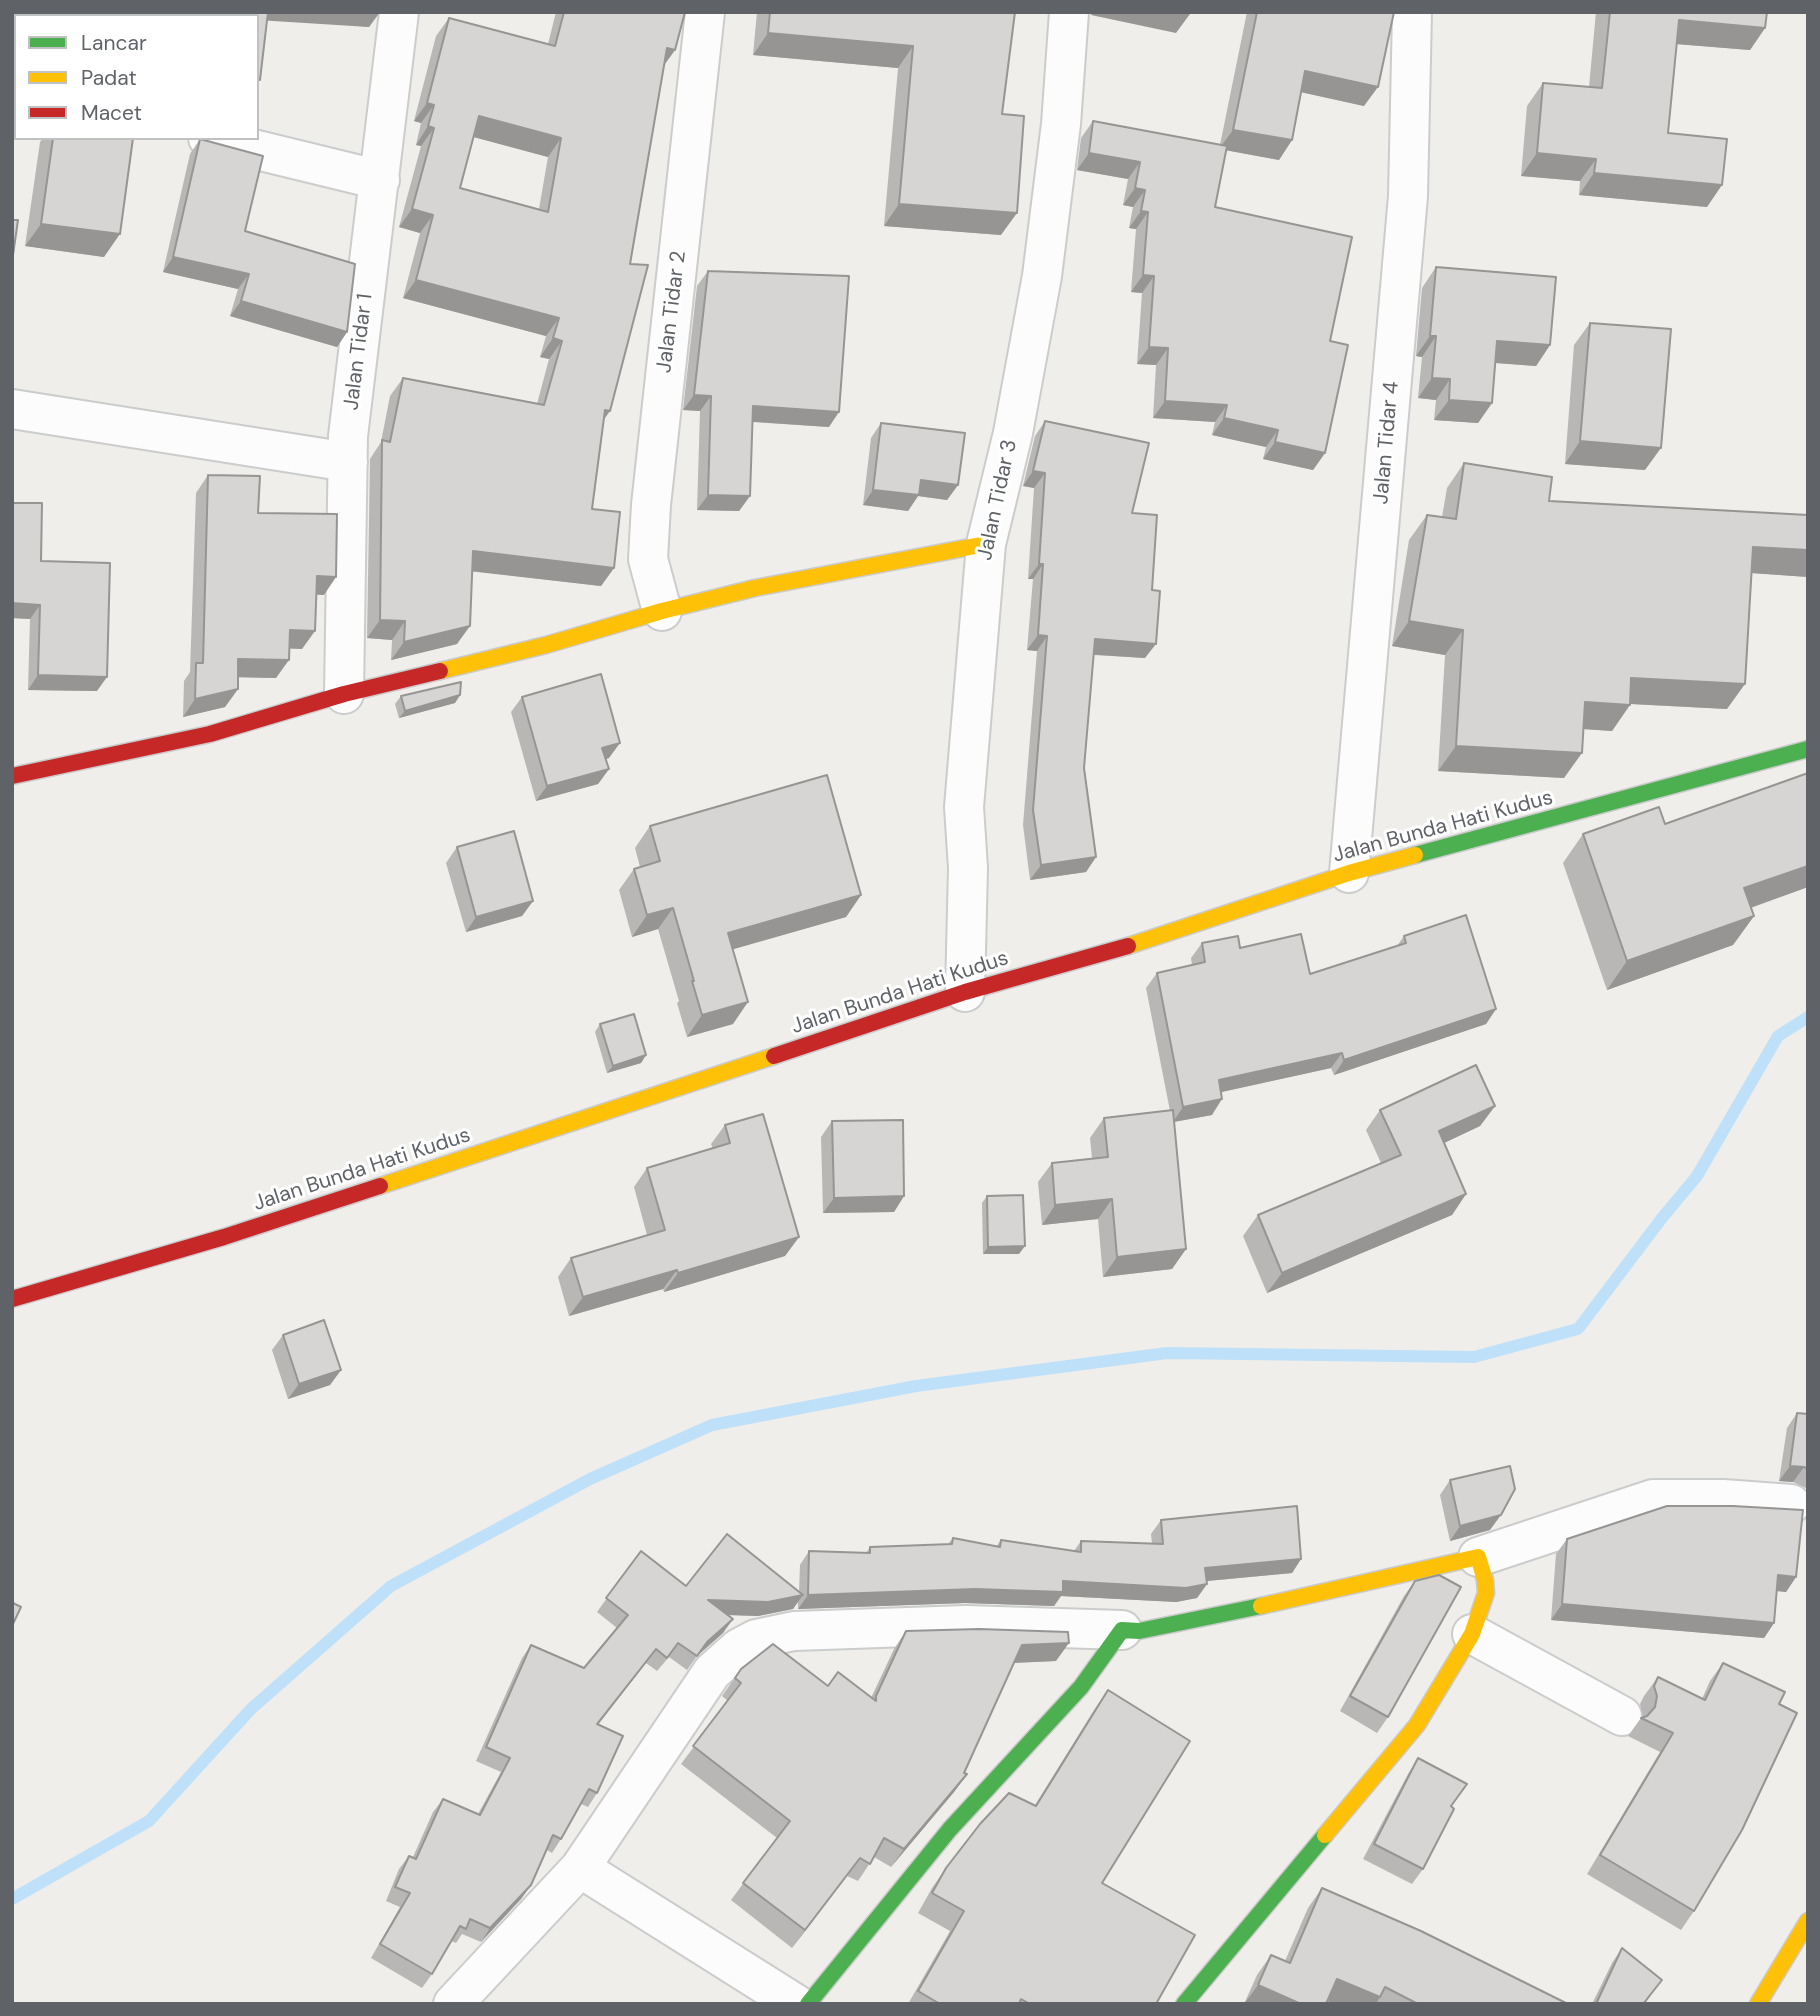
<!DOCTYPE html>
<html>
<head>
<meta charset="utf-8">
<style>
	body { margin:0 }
	#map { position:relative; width:1820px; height:2016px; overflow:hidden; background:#efeeea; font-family:"DM Sans",sans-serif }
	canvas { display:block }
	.frame { position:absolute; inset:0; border:14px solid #5f6368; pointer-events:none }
	.legend { position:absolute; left:14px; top:14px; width:245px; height:126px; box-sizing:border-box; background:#fff; border:2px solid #bfc1c3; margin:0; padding:9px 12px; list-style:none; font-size:21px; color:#5f6368 }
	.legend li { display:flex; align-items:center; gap:14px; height:35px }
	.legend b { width:35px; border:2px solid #bfc1c3 }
</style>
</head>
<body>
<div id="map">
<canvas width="1820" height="2016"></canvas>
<div class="frame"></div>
<ul class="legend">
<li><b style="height:9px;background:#4caf50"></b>Lancar</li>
<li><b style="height:9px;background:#ffc107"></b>Padat</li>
<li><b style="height:9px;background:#c62828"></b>Macet</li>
</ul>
</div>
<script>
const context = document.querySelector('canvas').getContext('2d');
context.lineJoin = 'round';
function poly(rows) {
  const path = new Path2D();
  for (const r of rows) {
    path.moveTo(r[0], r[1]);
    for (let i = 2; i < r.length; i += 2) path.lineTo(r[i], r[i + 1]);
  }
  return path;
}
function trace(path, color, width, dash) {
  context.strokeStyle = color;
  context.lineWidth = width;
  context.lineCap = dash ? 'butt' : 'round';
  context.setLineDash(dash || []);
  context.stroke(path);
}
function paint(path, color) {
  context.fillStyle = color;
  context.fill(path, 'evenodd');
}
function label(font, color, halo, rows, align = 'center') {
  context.font = font + ' "DM Sans",sans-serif';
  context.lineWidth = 6;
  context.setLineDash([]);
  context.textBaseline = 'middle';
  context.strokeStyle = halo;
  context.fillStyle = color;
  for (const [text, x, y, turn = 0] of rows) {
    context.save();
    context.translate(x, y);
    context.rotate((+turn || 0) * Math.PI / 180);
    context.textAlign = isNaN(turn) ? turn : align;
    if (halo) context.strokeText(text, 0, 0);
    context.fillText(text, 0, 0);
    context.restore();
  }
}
trace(poly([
	[12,1899,149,1821,251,1709,391,1586,590,1479,712,1425,916,1386,1167,1353,1474,1357,1578,1329,1662,1218,1697,1176,1778,1036,1808,1017]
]), '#bfe0f9', 12);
const street = poly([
	[12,91,16,92],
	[208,138,380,180],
	[12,409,348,462],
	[662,611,648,559,651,505,705,12],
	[344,694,348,436,399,12],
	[1349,873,1408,196,1412,12],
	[965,992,968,868,964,807,986,544,1013,433,1042,276,1061,124,1069,12],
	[1478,1557,1653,1499,1723,1499,1791,1504],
	[1472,1634,1622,1716],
	[580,1868,796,2004],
	[453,2004,580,1868,712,1672,739,1648,756,1639,794,1631,966,1625,1122,1630]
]);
const fast = poly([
	[1415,855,1808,749],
	[808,2004,950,1829,1081,1687,1122,1630,1139,1631,1261,1606],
	[1184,2004,1325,1835]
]);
const slow = poly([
	[440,671,546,645,662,611,755,588,986,544],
	[1128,946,1349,873,1415,855],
	[380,1186,774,1056],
	[1261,1606,1478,1557,1485,1580,1486,1593,1472,1634,1417,1725,1325,1835],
	[1758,2004,1808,1921]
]);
const jam = poly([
	[12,776,210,734,344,694,440,671],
	[774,1056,965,992,1128,946],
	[12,1299,224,1237,380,1186]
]);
trace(street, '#cbcccc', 42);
trace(fast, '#cacacb', 19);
trace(slow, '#cacacb', 19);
trace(jam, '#cacacb', 19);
trace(street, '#fdfcfc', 38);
trace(fast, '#4caf50', 16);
trace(slow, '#ffc107', 16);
trace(jam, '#c62828', 16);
paint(poly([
	[200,12,380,12,369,27,257,16,224,16,200,14],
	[556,12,685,12,675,50,664,65,603,420,592,509,614,568,601,586,472,571,457,644,391,660,392,640,367,638,370,459,381,442,390,396,403,378,537,404,549,359,540,357,546,336,403,298,420,233,399,227,421,146,416,145,421,123,414,121,436,36,449,18,548,44],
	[474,137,548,157,539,209,460,188],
	[757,12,1015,12,1002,114,1001,235,884,226,898,68,753,55],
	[1247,12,1394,12,1364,106,1301,92,1292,140,1279,160,1226,150,1215,207,1330,341,1325,453,1313,470,1263,459,1266,447,1212,435,1215,422,1153,418,1156,365,1137,364,1142,293,1131,292,1136,229,1129,228,1133,207,1123,205,1128,179,1077,170,1081,138,1093,121,1220,145],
	[1596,12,1767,12,1765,28,1750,50,1677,44,1668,133,1707,207,1579,195,1580,181,1521,176,1527,106,1543,83,1589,87],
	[43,138,133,138,104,257,25,246,40,142],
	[200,139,245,231,347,332,337,347,230,316,238,289,163,272,190,154],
	[1436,267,1550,345,1536,366,1495,363,1492,403,1478,423,1434,420,1436,400,1418,398,1422,357,1416,356,1422,288],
	[708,271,829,427,752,422,750,496,739,511,697,510,700,411,683,410,697,286],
	[1590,323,1645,470,1565,464,1574,345],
	[1045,421,1132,513,1145,658,1094,655,1084,768,1096,857,1086,872,1030,880,1023,825,1037,651,1027,650,1033,579,1028,579,1034,488,1023,486,1035,436],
	[881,423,958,485,947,500,918,496,908,511,863,505,871,438],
	[1464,463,1549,501,1808,577,1752,573,1727,709,1630,704,1612,731,1584,729,1564,778,1438,771,1445,655,1392,646,1409,540,1427,515,1442,517,1447,488],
	[208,475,258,513,324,595,316,594,302,649,289,648,276,678,238,677,238,689,225,707,183,717,184,681,190,672,196,493],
	[12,503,41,561,97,691,28,690,30,619,12,618],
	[460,695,455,703,399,718,395,704,401,696],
	[522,697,609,758,606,759,609,769,598,784,536,801,511,712],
	[1808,773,1808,887,1751,908,1754,916,1733,945,1607,990,1563,863,1583,834,1665,824],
	[650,826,861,895,846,917,733,949,733,1024,687,1037,677,1003,679,1001,658,929,632,937,619,890,634,869,640,867,635,848],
	[457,847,533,901,522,916,466,932,446,863],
	[1404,936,1496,1009,1486,1024,1334,1075,1331,1068,1221,1092,1212,1115,1174,1122,1186,1249,1172,1269,1103,1277,1098,1219,1042,1225,1038,1182,1052,1163,1092,1158,1090,1138,1104,1118,1170,1111,1146,988,1157,973,1192,965,1191,958,1202,943,1240,948,1310,974,1397,946],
	[600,1024,646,1055,641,1063,607,1073,595,1032],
	[1495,1106,1480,1126,1444,1143,1466,1194,1452,1215,1267,1293,1243,1236,1258,1215,1381,1163,1366,1130,1380,1110],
	[832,1121,904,1196,894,1212,823,1213,821,1137],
	[725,1125,799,1237,785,1256,664,1292,663,1289,569,1316,558,1277,571,1258,647,1235,634,1187,647,1168,713,1149,711,1144],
	[987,1196,1019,1254,983,1254,982,1203],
	[283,1335,341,1370,330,1385,288,1399,272,1350],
	[1797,1413,1808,1414,1808,1489,1793,1482,1779,1481,1787,1428],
	[1450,1480,1490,1530,1450,1541,1440,1495],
	[1161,1520,1301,1559,1292,1573,1207,1581,1207,1584,1197,1598,1176,1602,1061,1596,1054,1606,965,1603,798,1609,798,1601,793,1609,758,1616,727,1615,723,1633,697,1656,687,1670,669,1657,657,1671,646,1663,598,1725,597,1793,588,1807,581,1804,561,1839,552,1853,547,1850,531,1885,521,1899,481,1942,462,1934,456,1943,451,1941,432,1974,422,1988,371,1958,400,1907,386,1901,399,1869,409,1856,413,1857,433,1812,443,1799,478,1814,501,1772,476,1761,522,1658,531,1645,584,1668,617,1628,597,1612,641,1551,686,1586,799,1592,800,1565,809,1551,866,1553,870,1547,948,1544,953,1538,996,1547,1001,1540,1074,1551,1081,1541,1152,1544,1151,1534],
	[1567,1539,1796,1577,1786,1592,1777,1591,1774,1623,1764,1638,1551,1620,1556,1554],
	[1415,1581,1388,1717,1377,1733,1340,1711,1404,1596],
	[906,1631,1056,1661,1014,1663,964,1773,967,1774,954,1792,891,1867,874,1857,858,1881,847,1876,792,1948,731,1900,777,1838,681,1764,728,1701,722,1696,741,1669,828,1686,871,1698,894,1649],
	[1723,1663,1779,1704,1694,1911,1681,1930,1587,1874,1660,1752,1628,1736,1641,1718,1643,1717,1640,1704,1644,1696,1658,1677,1702,1699,1710,1681],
	[1108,1690,1102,1883,1156,2004,908,2004,950,1931,918,1913,932,1888,946,1868,1035,1805,1094,1710],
	[1418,1758,1451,1806,1423,1869,1412,1884,1363,1859,1408,1774],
	[1322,1888,1568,2004,1334,2004,1328,2001,1326,2004,1244,2004,1257,1975,1271,1955,1285,1961,1308,1908],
	[1622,1948,1651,1995,1645,2004,1592,2004,1612,1963]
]), '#b8b7b5');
paint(poly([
	[201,12,226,12,224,15,200,14],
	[263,12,380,12,369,27,257,20],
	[1093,12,1184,12,1190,14,1176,33,1091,15],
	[1679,20,1765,28,1750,50,1663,43],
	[12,32,16,32,16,49,12,49],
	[768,33,913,46,898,68,753,55],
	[667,48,675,50,662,68],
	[1305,71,1378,87,1364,106,1291,90],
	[427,103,434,105,421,123,414,121],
	[479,116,561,138,548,157,466,135],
	[428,126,434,128,421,146,416,145],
	[1233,130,1292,140,1279,160,1219,149],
	[1089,153,1140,162,1128,179,1077,170],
	[1537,153,1596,159,1580,181,1521,176],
	[1594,173,1722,185,1707,207,1579,195],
	[1135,188,1145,190,1133,207,1123,205],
	[899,204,1017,213,1001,235,884,226],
	[412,209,433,215,420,233,399,227],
	[1141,211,1148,212,1136,229,1129,228],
	[41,224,120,234,104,257,25,246],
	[173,257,249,274,238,289,163,272],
	[1143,275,1154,276,1142,293,1131,292],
	[416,280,559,318,546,336,403,298],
	[241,301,347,332,337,347,230,316],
	[1430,336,1436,336,1422,357,1416,356],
	[553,338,562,341,549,359,540,357],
	[1497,341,1550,345,1536,366,1483,362],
	[1149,347,1168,348,1156,365,1137,364],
	[1432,378,1450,379,1436,400,1418,398],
	[694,395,711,396,700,411,683,410],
	[1449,400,1492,403,1478,423,1434,420],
	[1165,401,1227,405,1215,422,1153,418],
	[753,406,839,412,829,427,742,421],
	[605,410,610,411,597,429],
	[1224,418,1278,430,1266,447,1212,435],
	[1580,441,1661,448,1645,470,1565,464],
	[1275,442,1325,453,1313,470,1263,459],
	[1033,471,1045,473,1034,488,1023,486],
	[921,480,958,485,947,500,918,496,908,511,863,505,873,490],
	[708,495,750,496,739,511,697,510],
	[1753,547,1808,550,1808,577,1736,572],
	[473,551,614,568,601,586,460,570],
	[1039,564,1043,564,1033,579,1028,579],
	[317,576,336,577,324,595,304,594],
	[12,603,40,605,30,619,12,618],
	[380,620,405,621,392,640,367,638],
	[1409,621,1463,630,1445,655,1392,646],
	[470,626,457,644,391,660,404,642],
	[290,630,315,631,302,649,277,648],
	[1038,635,1047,636,1037,651,1027,650],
	[1095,639,1156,644,1145,658,1084,654],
	[238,659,289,660,276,678,226,677],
	[38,675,107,677,97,691,28,690],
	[1631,678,1745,684,1727,709,1613,703],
	[238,689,225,707,183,717,195,699],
	[460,695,455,703,399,718,405,711],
	[1585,702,1630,705,1612,731,1568,728],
	[620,743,609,758,592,764,602,748],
	[1456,746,1582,753,1564,778,1438,771],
	[609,769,598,784,536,801,547,786],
	[1096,857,1086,872,1030,880,1041,865],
	[1808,866,1808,887,1724,917,1744,888],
	[861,895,846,917,713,955,728,933],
	[533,901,522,916,466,932,476,917],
	[673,908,658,929,632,937,647,915],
	[1754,916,1733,945,1607,990,1627,961],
	[748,1002,733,1024,687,1037,702,1015],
	[1496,1009,1486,1024,1334,1075,1344,1060],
	[1342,1053,1331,1068,1208,1095,1219,1080],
	[646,1055,641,1063,607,1073,613,1066],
	[1222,1099,1212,1115,1173,1122,1183,1107],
	[1495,1106,1480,1126,1425,1152,1439,1131],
	[1466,1194,1452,1215,1267,1293,1282,1273],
	[904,1196,894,1212,823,1213,834,1198],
	[1112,1199,1098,1219,1042,1225,1055,1205],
	[799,1237,785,1256,664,1292,678,1273],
	[1025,1246,1019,1254,983,1254,988,1247],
	[1186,1249,1172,1269,1103,1277,1117,1257],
	[677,1270,663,1289,569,1316,583,1297],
	[341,1370,330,1385,288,1399,299,1384],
	[1790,1466,1804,1467,1793,1482,1779,1481],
	[1501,1515,1490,1530,1450,1541,1460,1526],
	[1301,1559,1292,1573,1196,1582,1205,1568],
	[1778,1575,1796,1577,1786,1592,1768,1590],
	[1063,1581,1207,1584,1197,1598,1176,1602,1061,1596,1054,1606,965,1603,798,1609,808,1595],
	[803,1595,793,1609,758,1616,699,1614,708,1600],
	[1562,1604,1774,1623,1764,1638,1551,1620],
	[733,1619,723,1633,697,1656,687,1670,707,1642],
	[1069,1643,1056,1661,1010,1663,1022,1645],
	[656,1649,646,1663,587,1738,597,1724],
	[967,1774,954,1792,891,1867,904,1849],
	[860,1858,847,1876,792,1948,805,1930],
	[531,1885,521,1899,481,1942,490,1928],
	[1337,1979,1380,1997,1376,2004,1334,2004,1323,1999],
	[1258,1985,1301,2004,1244,2004]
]), '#969594');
const building = poly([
	[12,12,131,12,130,16,16,16,16,32,12,32,12,12],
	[234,12,268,12,260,80,257,79,257,16,234,16,234,12],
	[564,12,685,12,675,50,667,48,630,264,648,265,610,411,605,410,592,509,620,512,614,568,473,551,470,626,404,642,405,621,380,620,382,440,390,442,403,378,544,405,562,341,553,338,559,318,416,280,433,215,412,209,434,128,428,126,434,105,427,103,449,18,555,46,564,12],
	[479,116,561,138,548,212,460,188,479,116],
	[770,12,1015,12,1002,114,1024,116,1017,213,899,204,913,46,768,33,770,12],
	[1257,12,1394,12,1378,87,1305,71,1292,140,1233,130,1257,12],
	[1610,12,1767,12,1765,28,1679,20,1668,133,1727,139,1722,185,1594,173,1596,159,1537,153,1543,83,1602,88,1610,12],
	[1093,121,1227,146,1215,207,1352,237,1330,341,1348,345,1325,453,1275,442,1278,430,1224,418,1227,405,1165,401,1168,348,1149,347,1154,276,1143,275,1148,212,1141,211,1145,190,1135,188,1140,162,1089,153,1093,121],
	[53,138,133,138,120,234,41,224,53,138],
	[200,139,263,156,245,231,355,264,347,332,241,301,249,274,173,257,200,139],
	[12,220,18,220,12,262,12,220],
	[1436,267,1556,277,1550,345,1497,341,1492,403,1449,400,1450,379,1432,378,1436,336,1430,336,1436,267],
	[708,271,849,276,839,412,753,406,750,496,708,495,711,396,694,395,708,271],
	[1590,323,1671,329,1661,448,1580,441,1590,323],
	[1045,421,1149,443,1132,513,1157,515,1152,590,1160,591,1156,644,1095,639,1084,768,1096,857,1041,865,1033,810,1047,636,1038,635,1043,564,1039,564,1045,473,1033,471,1045,421],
	[881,423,965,433,958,485,921,480,919,495,873,490,881,423],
	[1464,463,1552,477,1549,501,1808,515,1808,550,1753,547,1745,684,1631,678,1630,705,1585,702,1582,753,1456,746,1463,630,1409,621,1427,515,1456,519,1464,463],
	[208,475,260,476,258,513,337,514,336,577,317,576,315,631,290,630,289,660,238,659,238,689,195,699,196,663,203,663,208,475],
	[12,503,42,503,41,561,110,563,107,677,38,675,40,605,12,603,12,503],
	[601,674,620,743,602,748,609,769,547,786,522,697,601,674],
	[461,682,460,695,405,711,401,696,461,682],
	[1808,773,1808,866,1744,888,1754,916,1627,961,1583,834,1659,807,1665,824,1808,773],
	[827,775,861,895,728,933,748,1002,702,1015,692,981,694,981,673,908,647,915,634,869,660,861,650,826,827,775],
	[514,831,533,901,476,917,457,847,514,831],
	[1466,915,1496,1009,1344,1060,1342,1053,1219,1080,1222,1099,1183,1107,1157,973,1205,962,1202,943,1238,936,1240,948,1301,934,1310,974,1406,943,1404,936,1466,915],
	[634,1014,646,1055,613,1066,600,1024,634,1014],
	[1476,1065,1495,1106,1439,1131,1466,1194,1282,1273,1258,1215,1401,1155,1380,1110,1476,1065],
	[1173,1110,1186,1249,1117,1257,1112,1199,1055,1205,1052,1163,1108,1157,1104,1118,1173,1110],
	[763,1114,799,1237,678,1273,677,1270,583,1297,571,1258,665,1230,647,1168,730,1143,725,1125,763,1114],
	[903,1120,904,1196,834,1198,832,1121,903,1120],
	[1023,1195,1025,1246,988,1247,987,1196,1023,1195],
	[324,1320,341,1370,299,1384,283,1335,324,1320],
	[1797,1413,1808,1414,1808,1469,1804,1467,1790,1466,1797,1413],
	[1510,1466,1515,1489,1501,1515,1460,1526,1450,1480,1510,1466],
	[1297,1506,1301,1559,1205,1568,1207,1584,1186,1588,1063,1581,1063,1592,975,1589,808,1595,809,1551,870,1553,870,1547,952,1544,953,1538,1000,1547,1001,1540,1081,1552,1081,1541,1163,1544,1161,1520,1297,1506],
	[1667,1506,1733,1506,1803,1510,1796,1577,1778,1575,1774,1623,1562,1604,1567,1539,1667,1506],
	[727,1534,803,1595,768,1602,708,1600,733,1619,707,1642,697,1656,678,1643,667,1658,656,1649,597,1724,623,1736,597,1793,589,1789,561,1839,553,1835,531,1885,490,1928,470,1919,466,1929,460,1926,432,1974,380,1944,410,1893,395,1887,409,1856,416,1859,443,1799,480,1815,510,1758,486,1747,531,1645,584,1668,628,1615,606,1598,641,1551,686,1586,727,1534],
	[1439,1575,1461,1587,1388,1717,1350,1696,1415,1581,1439,1575],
	[12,1599,13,1603,21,1607,12,1626,12,1599],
	[979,1629,1068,1632,1069,1643,1022,1645,964,1773,967,1774,904,1849,884,1838,870,1864,860,1858,805,1930,743,1883,790,1821,693,1746,741,1683,735,1678,741,1669,773,1644,828,1686,838,1672,876,1701,876,1696,906,1631,979,1629],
	[1723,1663,1785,1692,1779,1704,1797,1713,1742,1830,1694,1911,1600,1855,1673,1733,1641,1718,1647,1716,1655,1707,1657,1696,1654,1686,1658,1677,1705,1700,1723,1663],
	[1108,1690,1190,1741,1102,1883,1195,1935,1156,2004,1030,2004,1021,1999,1019,2004,940,2004,918,1991,964,1911,932,1893,946,1868,980,1824,1009,1793,1036,1806,1108,1690],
	[1418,1758,1467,1784,1451,1806,1454,1809,1423,1869,1374,1844,1418,1758],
	[1322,1888,1421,1931,1568,2004,1418,2004,1385,1987,1380,1997,1337,1979,1326,2004,1301,2004,1258,1985,1271,1955,1290,1963,1322,1888],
	[1622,1948,1662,1980,1643,2004,1596,2004,1622,1948]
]);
paint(building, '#d6d5d3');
trace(building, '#969594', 2);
label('21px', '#5f6368', '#fff', [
	["Jalan Tidar 2",672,312,-83],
	["Jalan Tidar 1",359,352,-83],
	["Jalan Tidar 4",1387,443,-85],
	["Jalan Tidar 3",998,500,-78],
	["Jalan Bunda Hati Kudus",1443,827,-15],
	["Jalan Bunda Hati Kudus",900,993,-18],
	["Jalan Bunda Hati Kudus",362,1170,-18]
]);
</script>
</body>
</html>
